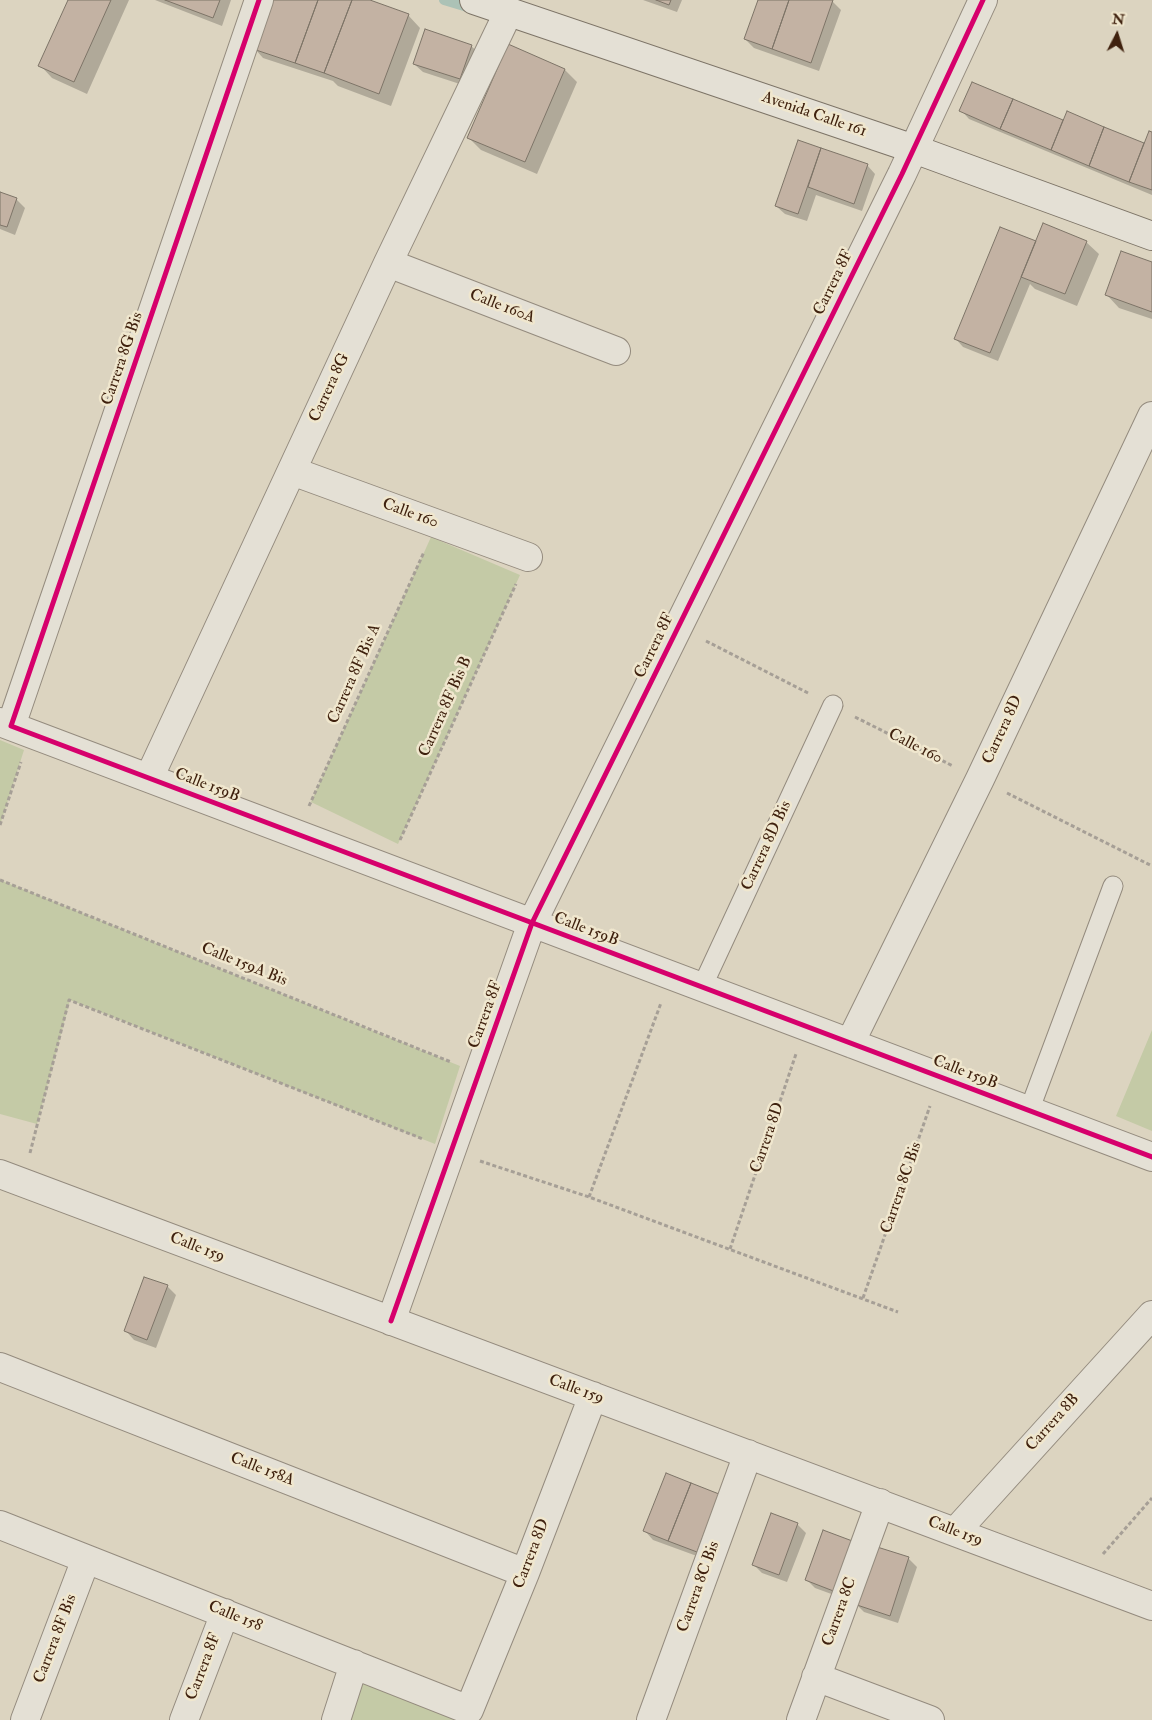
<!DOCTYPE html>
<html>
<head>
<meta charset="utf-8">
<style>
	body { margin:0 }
	#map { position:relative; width:1152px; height:1720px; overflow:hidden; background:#dcd4c0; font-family:"IM FELL Double Pica",serif }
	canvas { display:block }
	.north { position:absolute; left:1092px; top:10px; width:50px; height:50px; -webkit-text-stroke:4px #f0e7ce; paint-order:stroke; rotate:5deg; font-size:14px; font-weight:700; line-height:20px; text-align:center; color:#3f210e }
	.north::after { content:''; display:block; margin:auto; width:18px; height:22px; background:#3f210e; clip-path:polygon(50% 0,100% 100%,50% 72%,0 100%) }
</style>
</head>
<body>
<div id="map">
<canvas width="1152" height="1720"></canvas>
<div class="north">N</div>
</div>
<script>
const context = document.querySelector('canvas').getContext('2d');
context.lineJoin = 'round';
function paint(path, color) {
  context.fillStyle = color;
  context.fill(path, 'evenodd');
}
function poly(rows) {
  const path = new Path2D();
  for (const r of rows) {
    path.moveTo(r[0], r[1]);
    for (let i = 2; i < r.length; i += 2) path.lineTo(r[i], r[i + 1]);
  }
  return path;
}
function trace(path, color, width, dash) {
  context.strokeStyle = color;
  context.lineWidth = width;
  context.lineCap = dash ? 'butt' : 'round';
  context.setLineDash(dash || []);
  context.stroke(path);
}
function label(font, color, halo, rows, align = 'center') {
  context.font = font + ' "IM FELL Double Pica",serif';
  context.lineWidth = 5;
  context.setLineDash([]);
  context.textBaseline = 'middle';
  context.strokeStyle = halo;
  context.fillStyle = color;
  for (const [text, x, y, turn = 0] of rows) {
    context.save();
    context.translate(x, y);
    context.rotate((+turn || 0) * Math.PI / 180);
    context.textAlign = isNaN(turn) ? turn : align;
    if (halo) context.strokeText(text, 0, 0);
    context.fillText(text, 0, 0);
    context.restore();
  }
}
paint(poly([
	[431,537,520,575,398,844,311,802],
	[0,740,24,750,0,825],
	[0,880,460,1066,435,1144,70,1000,37,1124,0,1114],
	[1152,1030,1152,1131,1116,1116],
	[360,1680,475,1720,348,1720]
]), '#c4caa6');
paint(poly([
	[69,0,129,0,87,94,52,78,40,65],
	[155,0,231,0,222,26],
	[367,0,408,15,420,28,391,106,338,86,333,81,263,58,255,49],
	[643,0,682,0,677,12],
	[759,0,829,0,832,1,841,10,819,71,754,48,745,39],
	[471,46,480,54,469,87,423,72,414,64],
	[565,70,577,82,537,174,481,150,469,138],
	[972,83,1064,121,1067,113,1145,145,1152,133,1152,195,969,119,961,110],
	[798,142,867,165,875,174,862,211,816,195,807,221,785,214,776,206],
	[0,193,17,200,25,208,15,235,0,229],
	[1035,242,1086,242,1099,254,1077,306,1035,289,1030,284,998,361,963,347,955,338],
	[1152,264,1152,319,1119,308,1107,295],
	[167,1286,176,1295,156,1348,134,1340,126,1331],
	[719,1495,705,1559,653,1540,645,1531],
	[797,1524,806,1533,787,1582,762,1573,753,1564],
	[824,1532,845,1599,815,1588,807,1580],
	[908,1558,917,1567,898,1623,864,1612,856,1604]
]), '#0003');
trace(poly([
	[444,0,474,9]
]), '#acc2b6', 10);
const building = poly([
	[68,0,111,0,74,82,38,66,68,0],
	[165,0,220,0,213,18,165,0],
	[270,0,318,0,295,63,253,49,270,0],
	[318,0,352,0,324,73,295,63,318,0],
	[352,0,370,0,409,14,379,94,324,73,352,0],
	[656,0,671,0,669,5,656,0],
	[758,0,789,0,772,49,744,39,758,0],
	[789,0,833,0,811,63,772,49,789,0],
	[425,29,472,45,460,79,413,64,425,29],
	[508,44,565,69,525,162,467,138,508,44],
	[972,82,1013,99,1000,129,959,111,972,82],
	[1013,99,1063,120,1051,150,1000,129,1013,99],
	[1067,111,1104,127,1089,166,1051,150,1067,111],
	[1104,127,1144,143,1129,182,1089,166,1104,127],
	[1149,131,1152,132,1152,190,1129,182,1149,131],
	[798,140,821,148,798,214,775,206,798,140],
	[821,148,868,164,854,204,808,187,821,148],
	[0,192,17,198,7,227,0,225,0,192],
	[1043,223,1087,241,1065,294,1021,277,1043,223],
	[1000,227,1036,241,990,353,954,339,1000,227],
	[1121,251,1152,262,1152,312,1105,295,1121,251],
	[144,1277,168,1285,147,1340,124,1331,144,1277],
	[666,1473,691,1483,668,1541,643,1531,666,1473],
	[691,1483,719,1494,697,1552,668,1541,691,1483],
	[771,1513,798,1523,779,1575,752,1565,771,1513],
	[823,1530,855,1542,836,1592,805,1580,823,1530],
	[874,1546,909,1557,890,1616,854,1604,874,1546]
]);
paint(building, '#c3b2a3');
trace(building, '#7d7467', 1);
const lane = poly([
	[702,987,833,705],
	[1029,1111,1113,886]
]);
const street = poly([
	[388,263,616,351],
	[292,471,528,557],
	[0,722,1152,1157],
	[11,726,259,0],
	[149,778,388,263,509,11],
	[850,1043,980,779,1152,416],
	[0,1174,1152,1606],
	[391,1321,532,923,902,174,983,0],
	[0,1367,525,1573],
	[0,1525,469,1710,525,1573,593,1396],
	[955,1532,1152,1315],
	[816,1677,930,1720],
	[25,1720,86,1559],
	[184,1720,225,1613],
	[336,1720,354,1664],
	[651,1720,748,1454],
	[801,1720,880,1503]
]);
const secondary = poly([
	[474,0,914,149,1152,236]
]);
trace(lane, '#948b7e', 21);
trace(street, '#948b7e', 30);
trace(secondary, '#7d7467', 30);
trace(poly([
	[706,641,810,694],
	[855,717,953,766],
	[1007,793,1152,866],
	[309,806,424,552],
	[0,825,21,762],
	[400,840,516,584],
	[0,880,451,1062],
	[30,1153,69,1000,423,1139],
	[480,1161,589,1197,898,1312],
	[589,1197,661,1003],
	[730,1249,796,1054],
	[863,1298,930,1106],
	[1103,1554,1152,1498]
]), '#a69f96', 3, [4, 2.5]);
trace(lane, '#e4e0d5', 19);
trace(street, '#e4e0d5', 28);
trace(secondary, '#e4e0d5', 28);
trace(poly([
	[259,0,11,726,1152,1157],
	[391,1321,532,923,902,174,983,0]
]), '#d6006c', 5);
label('16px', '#3f210e', '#f0e7ce', [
	["Avenida Calle 161",814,115,19],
	["Carrera 8F",834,283,-64],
	["Calle 160A",502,307,21],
	["Carrera 8G Bis",123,359,-71],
	["Carrera 8G",330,388,-65],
	["Calle 160",410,514,20],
	["Carrera 8F",655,646,-64],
	["Carrera 8F Bis A",355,674,-66],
	["Carrera 8F Bis B",446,707,-66],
	["Carrera 8D",1003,730,-65],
	["Calle 160",915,747,27],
	["Calle 159B",207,786,21],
	["Carrera 8D Bis",767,846,-65],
	["Calle 159B",586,930,21],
	["Calle 159A Bis",244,965,22],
	["Carrera 8F",486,1015,-70],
	["Calle 159B",965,1073,21],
	["Carrera 8D",768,1138,-71],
	["Carrera 8C Bis",902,1188,-71],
	["Calle 159",197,1248,21],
	["Calle 159",576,1390,20],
	["Carrera 8B",1053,1423,-48],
	["Calle 158A",262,1470,21],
	["Calle 159",955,1532,21],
	["Carrera 8D",532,1554,-69],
	["Carrera 8C Bis",699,1587,-70],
	["Carrera 8C",840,1612,-70],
	["Calle 158",235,1617,22],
	["Carrera 8F Bis",56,1639,-69],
	["Carrera 8F",204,1667,-69]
]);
</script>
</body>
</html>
